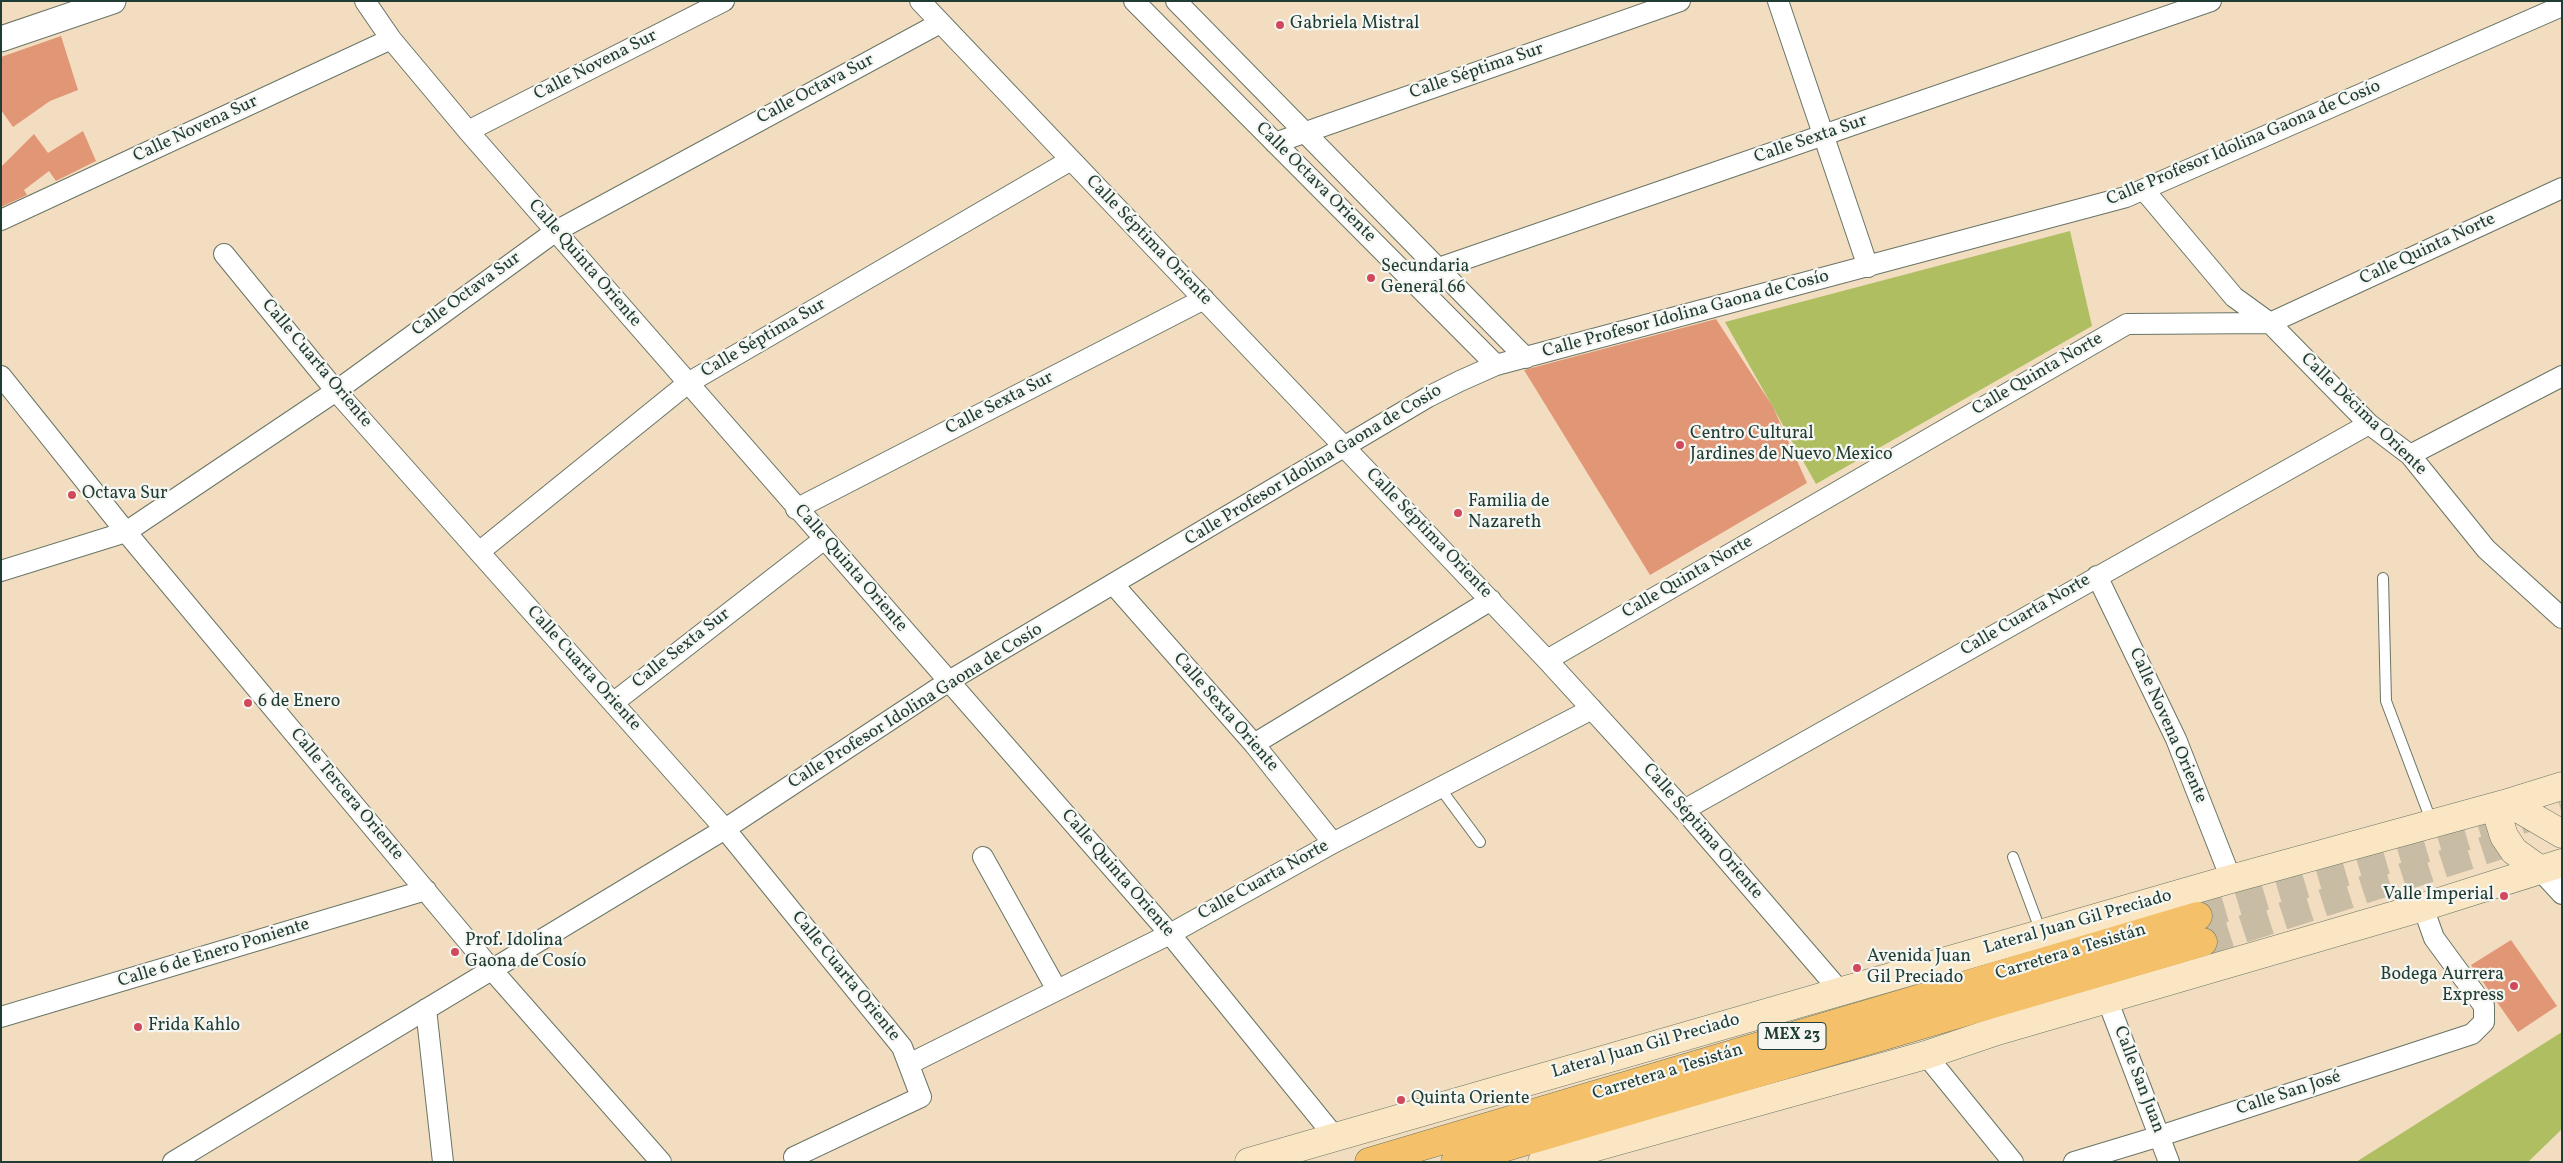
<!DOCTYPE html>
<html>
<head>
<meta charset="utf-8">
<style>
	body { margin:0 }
	#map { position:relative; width:2563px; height:1163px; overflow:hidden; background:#f2ddc0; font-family:Vollkorn,serif }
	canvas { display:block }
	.frame { position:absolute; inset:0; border:2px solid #1f3d34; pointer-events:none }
</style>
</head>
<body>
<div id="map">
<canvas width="2563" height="1163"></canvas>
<div class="frame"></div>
</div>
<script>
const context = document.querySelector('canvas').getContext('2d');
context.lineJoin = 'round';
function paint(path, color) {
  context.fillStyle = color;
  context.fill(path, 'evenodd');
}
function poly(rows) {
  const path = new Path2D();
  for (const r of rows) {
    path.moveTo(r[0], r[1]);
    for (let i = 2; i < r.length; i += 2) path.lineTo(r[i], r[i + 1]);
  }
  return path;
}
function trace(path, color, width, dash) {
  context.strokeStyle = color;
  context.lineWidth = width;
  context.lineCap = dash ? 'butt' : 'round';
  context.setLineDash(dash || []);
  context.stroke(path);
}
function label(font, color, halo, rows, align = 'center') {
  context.font = font + ' Vollkorn,serif';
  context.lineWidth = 4.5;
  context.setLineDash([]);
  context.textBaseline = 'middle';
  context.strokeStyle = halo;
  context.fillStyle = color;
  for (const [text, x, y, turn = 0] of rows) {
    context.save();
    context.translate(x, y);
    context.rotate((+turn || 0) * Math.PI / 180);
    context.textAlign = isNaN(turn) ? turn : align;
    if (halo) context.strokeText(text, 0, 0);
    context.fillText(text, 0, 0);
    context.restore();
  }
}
paint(poly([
	[2070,231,2092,326,1816,484,1725,322],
	[2562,1032,2562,1129,2528,1162,2356,1162]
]), '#aebe61');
paint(poly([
	[61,36,78,90,50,101,13,127,1,110,1,57],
	[83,131,96,161,56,181,49,171,24,190,27,195,1,207,1,167,34,134,48,153],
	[1716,319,1773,407,1807,483,1650,575,1524,370],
	[2511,940,2557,1006,2518,1032,2471,965]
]), '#e19675');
trace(poly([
	[2198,916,2562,808],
	[2203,942,2504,844]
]), '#c8bda4', 28, [28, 14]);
const service = poly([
	[2383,578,2386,701,2432,823],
	[1440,788,1480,842],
	[2013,857,2041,932]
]);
const minor = poly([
	[365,1,391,39,468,131,1170,934,1335,1137],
	[920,1,1547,660,1684,810,1840,991],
	[1134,1,1496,365],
	[1176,1,1526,358],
	[1778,1,1868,267],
	[468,131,724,1],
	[1275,143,1680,1],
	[2144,190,2234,297,2270,323,2369,424,2410,455,2486,549,2562,618],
	[1,220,391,39],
	[224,254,336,391,725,829,902,1047,921,1097,794,1157],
	[1410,278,2211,1],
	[1,376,126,532,492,970,661,1162],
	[2410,455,2562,376],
	[796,509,1204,299],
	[479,552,688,383,1071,160],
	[1,571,126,532,336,391,556,231,940,23],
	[2097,576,2176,739,2231,879],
	[1114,585,1254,744,1333,843],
	[1547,660,2127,324,2270,323,2562,188],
	[613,703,823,540],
	[1254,744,1491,600],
	[1684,810,2369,424],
	[983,857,1057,990],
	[2539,869,2562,894],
	[2107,999,2169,1162],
	[426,1009,443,1162],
	[1,1017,426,890],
	[1926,1055,2013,1162],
	[909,1064,1170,934,1333,843,1592,709],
	[173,1162,725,829,949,681,1428,397,1460,381,1496,365,2126,197,2562,6],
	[2074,1162,2160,1136,2472,1034,2484,1022,2484,1006,2434,938,2423,907]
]);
const tertiary = poly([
	[1,39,113,1]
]);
const secondary = poly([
	[2509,803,2562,834],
	[2504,804,2499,820,2504,836,2514,851,2539,869],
	[1249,1162,2231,879,2504,804,2562,786],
	[1542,1162,1926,1055,1997,1031,2423,907,2562,863]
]);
const primary = poly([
	[1369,1162,2198,916],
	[1455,1162,2203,942]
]);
trace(service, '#697565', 12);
trace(minor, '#697565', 22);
trace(tertiary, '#697565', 27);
trace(secondary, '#697565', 29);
trace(primary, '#697565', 29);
trace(service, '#fff', 10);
trace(minor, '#fff', 20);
trace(tertiary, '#fff', 25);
trace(secondary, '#fbe6c3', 28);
trace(primary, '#f4c16a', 28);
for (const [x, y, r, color] of [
	[1280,25,5,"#d1495b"],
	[1371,278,5,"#d1495b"],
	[1680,445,5,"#d1495b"],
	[72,495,5,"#d1495b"],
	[1458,513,5,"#d1495b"],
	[248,703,5,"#d1495b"],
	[2504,896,5,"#d1495b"],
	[455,952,5,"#d1495b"],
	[1857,968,5,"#d1495b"],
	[2514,986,5,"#d1495b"],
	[138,1027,5,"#d1495b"],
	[1401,1100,5,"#d1495b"]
]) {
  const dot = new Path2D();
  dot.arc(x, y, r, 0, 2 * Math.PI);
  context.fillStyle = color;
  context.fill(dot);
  trace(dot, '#f6f6f2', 2);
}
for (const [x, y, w] of [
	[1792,1036,68]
]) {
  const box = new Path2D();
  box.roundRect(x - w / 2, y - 13.5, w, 27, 4);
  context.fillStyle = '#f6f6f2';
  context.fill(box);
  trace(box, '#1f3d34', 1);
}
label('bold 16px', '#1f3d34', null, [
	["MEX 23",1792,1036]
]);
label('18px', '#1f3d34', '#f6f6f2', [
	["Gabriela Mistral",1290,25],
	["Secundaria",1381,268],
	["General 66",1381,289],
	["Centro Cultural",1690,435],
	["Jardines de Nuevo Mexico",1690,456],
	["Octava Sur",82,495],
	["Familia de",1468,503],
	["Nazareth",1468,524],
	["6 de Enero",258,703],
	["Valle Imperial",2494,896,"right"],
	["Prof. Idolina",465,942],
	["Gaona de Cosío",465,963],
	["Avenida Juan",1867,958],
	["Gil Preciado",1867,979],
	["Bodega Aurrera",2504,976,"right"],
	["Express",2504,997,"right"],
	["Frida Kahlo",148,1027],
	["Quinta Oriente",1411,1100]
], 'left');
label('18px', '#1f3d34', '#f6f6f2', [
	["Calle Novena Sur",596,66,-27],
	["Calle Séptima Sur",1477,72,-19],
	["Calle Octava Sur",816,90,-28],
	["Calle Novena Sur",196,130,-25],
	["Calle Sexta Sur",1811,140,-19],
	["Calle Profesor Idolina Gaona de Cosío",2244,144,-23],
	["Calle Octava Oriente",1315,183,45],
	["Calle Séptima Oriente",1148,241,46],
	["Calle Quinta Norte",2428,250,-25],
	["Calle Quinta Oriente",584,264,49],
	["Calle Octava Sur",467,295,-36],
	["Calle Profesor Idolina Gaona de Cosío",1686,315,-15],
	["Calle Séptima Sur",764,339,-30],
	["Calle Cuarta Oriente",316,364,50],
	["Calle Quinta Norte",2038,375,-30],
	["Calle Sexta Sur",1000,404,-27],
	["Calle Décima Oriente",2363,415,44],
	["Calle Profesor Idolina Gaona de Cosío",1314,466,-31],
	["Calle Séptima Oriente",1428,534,46],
	["Calle Quinta Oriente",850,569,49],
	["Calle Quinta Norte",1688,578,-30],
	["Calle Cuarta Norte",2026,616,-30],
	["Calle Sexta Sur",682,649,-38],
	["Calle Cuarta Oriente",583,669,48],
	["Calle Profesor Idolina Gaona de Cosío",916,707,-32],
	["Calle Sexta Oriente",1225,713,49],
	["Calle Novena Oriente",2167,726,66],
	["Calle Tercera Oriente",346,795,50],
	["Calle Séptima Oriente",1702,832,49],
	["Calle Quinta Oriente",1117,874,49],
	["Calle Cuarta Norte",1264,881,-29],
	["Lateral Juan Gil Preciado",2078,923,-16],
	["Carretera a Tesistán",2071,953,-17],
	["Calle 6 de Enero Poniente",214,954,-17],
	["Calle Cuarta Oriente",845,977,51],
	["Lateral Juan Gil Preciado",1646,1047,-16],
	["Carretera a Tesistán",1668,1073,-17],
	["Calle San Juan",2138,1080,69],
	["Calle San José",2289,1094,-18]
]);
</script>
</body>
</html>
